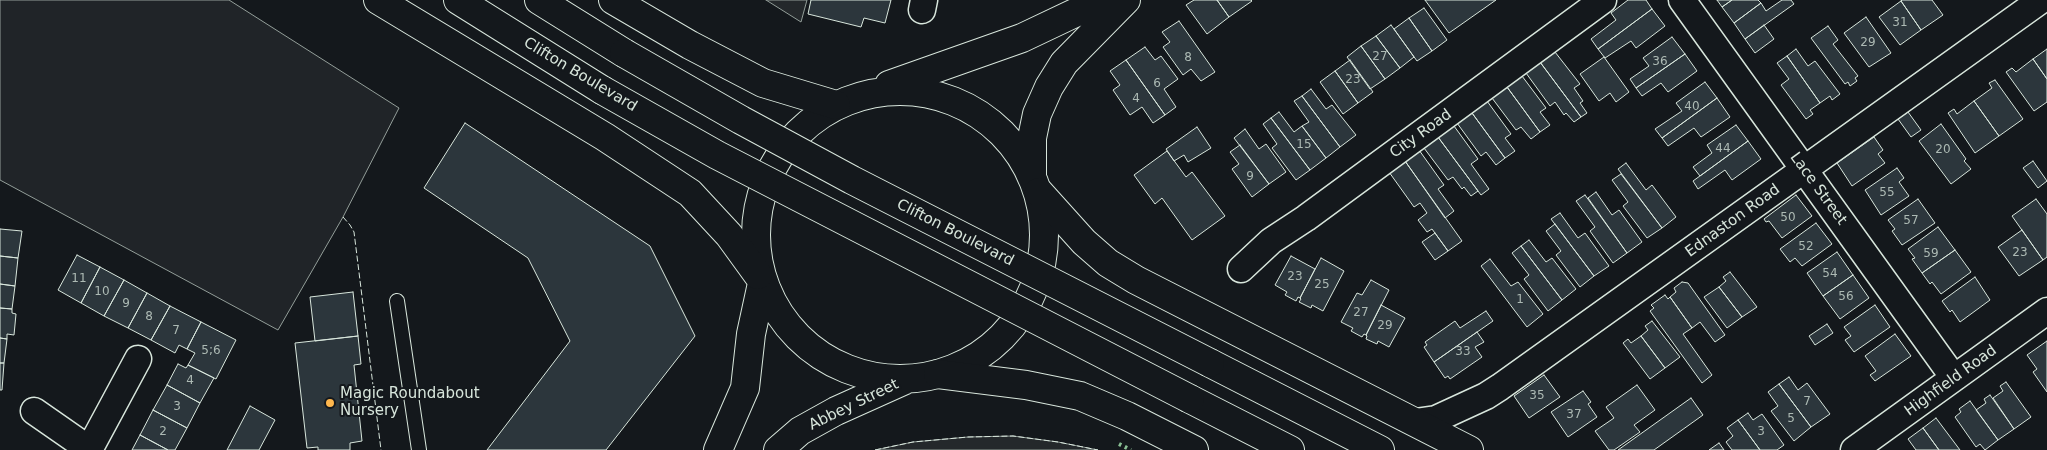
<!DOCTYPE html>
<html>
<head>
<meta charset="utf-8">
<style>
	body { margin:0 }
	canvas { display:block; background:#14181c }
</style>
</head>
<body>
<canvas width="2047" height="450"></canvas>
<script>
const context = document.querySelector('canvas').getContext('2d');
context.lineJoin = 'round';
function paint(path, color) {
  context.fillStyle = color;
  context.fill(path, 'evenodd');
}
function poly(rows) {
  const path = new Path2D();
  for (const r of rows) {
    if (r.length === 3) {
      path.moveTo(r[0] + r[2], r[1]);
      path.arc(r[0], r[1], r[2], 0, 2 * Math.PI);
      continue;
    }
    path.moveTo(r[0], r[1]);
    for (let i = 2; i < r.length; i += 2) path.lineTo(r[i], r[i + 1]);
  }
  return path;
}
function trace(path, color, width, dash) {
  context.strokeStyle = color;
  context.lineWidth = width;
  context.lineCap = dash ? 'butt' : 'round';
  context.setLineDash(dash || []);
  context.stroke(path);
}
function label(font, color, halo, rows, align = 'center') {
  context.font = font + ' "DejaVu Sans",sans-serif';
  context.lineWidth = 4;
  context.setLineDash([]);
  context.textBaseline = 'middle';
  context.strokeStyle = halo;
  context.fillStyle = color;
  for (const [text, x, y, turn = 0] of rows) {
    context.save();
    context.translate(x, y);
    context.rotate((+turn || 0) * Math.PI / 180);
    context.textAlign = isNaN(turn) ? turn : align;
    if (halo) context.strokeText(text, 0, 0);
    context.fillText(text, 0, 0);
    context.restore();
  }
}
const green = poly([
	[0,0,229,0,399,108,343,217,278,330,0,180,0,0]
]);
paint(green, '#202428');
trace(green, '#939e99', 1);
const parking = poly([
	[766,0,807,0,801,22,766,0],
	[1013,436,1058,442,1098,450,875,450,913,442,968,437,1013,436]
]);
paint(parking, '#24282b');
trace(parking, '#939e99', 1);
const building = poly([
	[811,0,891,0,885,23,864,18,861,27,808,14,811,0],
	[1194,0,1217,0,1229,17,1207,34,1186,5,1194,0],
	[1217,0,1251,0,1252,1,1229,17,1217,0],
	[1425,0,1496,0,1449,33,1425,0],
	[1628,0,1646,0,1652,9,1598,49,1591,39,1616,20,1611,13,1628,0],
	[1717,0,1732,0,1722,7,1717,0],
	[1732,0,1758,0,1761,3,1734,23,1722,7,1732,0],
	[1782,0,1791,0,1794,4,1745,39,1734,23,1761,3,1766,11,1782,0],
	[1902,0,1932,0,1943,15,1921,30,1901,1,1902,0],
	[1901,1,1921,30,1900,45,1879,17,1901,1],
	[1424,8,1447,40,1432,51,1409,18,1424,8],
	[1652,9,1665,26,1636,48,1631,41,1605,58,1598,49,1652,9],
	[1866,17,1891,53,1869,67,1844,33,1866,17],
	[1409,18,1432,51,1417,61,1394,29,1409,18],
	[1179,21,1215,72,1201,81,1191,69,1183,75,1163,47,1170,42,1162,32,1179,21],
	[1391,25,1414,57,1400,68,1376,36,1391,25],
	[1764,25,1774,39,1755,53,1745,39,1764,25],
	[1828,26,1838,40,1833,44,1858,76,1855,78,1857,81,1850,86,1848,82,1845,84,1811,38,1828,26],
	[1376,36,1400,68,1385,79,1361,46,1376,36],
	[1672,37,1685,54,1636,88,1630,79,1649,66,1643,58,1672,37],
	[1361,46,1385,79,1370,89,1347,57,1361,46],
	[1145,47,1155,60,1161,56,1178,79,1164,89,1176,107,1165,115,1126,60,1145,47],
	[1796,49,1808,66,1815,61,1840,94,1832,100,1830,96,1820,103,1787,56,1796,49],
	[2047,49,2047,79,2033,59,2047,49],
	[1555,52,1580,84,1574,88,1583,101,1580,103,1587,113,1581,117,1540,62,1555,52],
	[1685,54,1697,71,1668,92,1661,83,1642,96,1636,88,1685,54],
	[1787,56,1820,103,1810,110,1813,114,1806,119,1781,85,1789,79,1777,63,1787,56],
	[1604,57,1629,92,1616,102,1610,93,1599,101,1580,74,1604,57],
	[2033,59,2047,79,2047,102,2034,111,2006,72,2012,68,2016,72,2033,59],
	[1126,60,1165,115,1153,123,1142,107,1130,115,1113,90,1120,85,1110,71,1126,60],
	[1350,60,1373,92,1358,103,1335,71,1350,60],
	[1540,62,1581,117,1574,122,1566,113,1564,115,1555,102,1550,106,1526,73,1540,62],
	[1335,71,1358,103,1343,114,1320,82,1335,71],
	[1522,76,1546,108,1540,112,1550,125,1540,132,1507,87,1522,76],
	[1995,80,2023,119,1999,136,1974,101,1992,88,1989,83,1995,80],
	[1705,82,1717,98,1662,138,1655,129,1682,111,1676,103,1705,82],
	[1507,87,1540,132,1531,139,1521,127,1516,130,1492,98,1507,87],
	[1311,89,1326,109,1332,105,1356,135,1340,147,1302,96,1311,89],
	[1302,96,1340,147,1326,158,1302,126,1309,122,1294,101,1302,96],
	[1717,98,1730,117,1701,137,1694,128,1668,146,1662,138,1717,98],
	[1487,101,1511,134,1505,138,1515,151,1505,158,1472,113,1487,101],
	[1974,101,1999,136,1975,153,1948,113,1954,109,1957,114,1974,101],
	[1279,112,1294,132,1302,126,1326,158,1310,170,1271,118,1279,112],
	[1908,112,1921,130,1911,137,1898,119,1908,112],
	[1472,113,1505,158,1496,165,1486,152,1481,156,1457,123,1472,113],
	[1271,118,1310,170,1296,180,1272,148,1277,144,1263,124,1271,118],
	[465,123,650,246,695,336,606,450,487,450,570,341,528,258,424,188,465,123],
	[1941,124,1966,159,1964,161,1971,169,1951,184,1919,141,1941,124],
	[1736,125,1748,141,1700,176,1693,167,1712,153,1707,145,1736,125],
	[1454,126,1478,159,1471,164,1489,189,1481,195,1438,137,1454,126],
	[1197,127,1211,148,1188,162,1184,155,1174,161,1166,149,1197,127],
	[1245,129,1259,149,1266,144,1286,172,1269,184,1234,138,1245,129],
	[1438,137,1478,191,1471,196,1464,187,1462,189,1453,177,1448,180,1424,148,1438,137],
	[1874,137,1883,150,1878,154,1885,163,1852,186,1837,163,1874,137],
	[1748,141,1761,159,1732,180,1725,170,1698,189,1693,181,1748,141],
	[1240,145,1269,184,1252,197,1232,169,1239,164,1230,152,1240,145],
	[1419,150,1444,185,1438,189,1454,211,1445,218,1405,161,1419,150],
	[1167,151,1186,177,1192,172,1225,216,1192,240,1162,198,1155,204,1134,175,1167,151],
	[1405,161,1462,241,1448,251,1432,229,1427,232,1418,220,1427,213,1420,203,1414,207,1389,172,1405,161],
	[2033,161,2047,181,2038,188,2023,168,2033,161],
	[1626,163,1646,190,1652,185,1676,217,1662,228,1618,169,1626,163],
	[1897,168,1904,178,1899,182,1909,196,1881,215,1865,190,1897,168],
	[1621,174,1662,228,1647,238,1623,206,1628,202,1612,180,1621,174],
	[1596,192,1612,215,1619,210,1642,242,1627,253,1588,198,1596,192],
	[1585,195,1627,253,1613,263,1590,231,1595,227,1576,201,1585,195],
	[1796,195,1812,216,1782,238,1769,221,1766,222,1764,219,1796,195],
	[1918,199,1935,223,1902,245,1892,231,1895,229,1888,220,1918,199],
	[2036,199,2047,214,2047,257,2043,260,2012,216,2036,199],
	[1560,213,1578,238,1585,233,1609,266,1594,276,1551,219,1560,213],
	[1816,223,1832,244,1802,266,1795,258,1790,262,1780,249,1816,223],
	[1555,224,1594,276,1580,287,1556,255,1561,251,1546,231,1555,224],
	[1938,227,1955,250,1922,273,1912,259,1915,258,1908,249,1938,227],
	[0,229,22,231,18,258,0,256,0,229],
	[2022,230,2043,260,2019,276,1998,247,2022,230],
	[1435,233,1448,251,1435,260,1422,242,1435,233],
	[1529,240,1546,262,1552,258,1576,289,1562,300,1521,246,1529,240],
	[1521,246,1562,300,1548,311,1524,279,1529,275,1512,253,1521,246],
	[1955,250,1971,272,1941,294,1932,282,1930,284,1922,273,1955,250],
	[1837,252,1853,275,1823,296,1807,273,1837,252],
	[77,255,100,267,81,303,58,290,77,255],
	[0,256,18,258,15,286,0,284,0,256],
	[1291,256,1315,269,1300,298,1298,297,1296,301,1285,295,1287,292,1275,285,1291,256],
	[1321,258,1344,271,1323,311,1312,305,1311,308,1299,302,1301,299,1300,298,1321,258],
	[1490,259,1511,286,1518,282,1543,314,1527,327,1481,266,1490,259],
	[100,267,124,280,104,316,81,303,100,267],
	[1730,272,1757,307,1742,317,1719,287,1726,281,1723,277,1730,272],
	[1853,275,1869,298,1840,319,1823,296,1853,275],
	[1975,277,1990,300,1960,322,1952,310,1950,312,1942,301,1975,277],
	[124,280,147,293,128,328,104,316,124,280],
	[1371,280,1389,290,1366,335,1364,334,1362,337,1351,331,1353,328,1341,322,1357,293,1362,295,1371,280],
	[1682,282,1688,283,1725,335,1715,342,1700,322,1692,328,1670,297,1676,292,1674,288,1682,282],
	[0,284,15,286,12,309,0,308,0,284],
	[1719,287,1742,317,1727,328,1704,297,1719,287],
	[353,292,358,336,315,341,310,297,353,292],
	[147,293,170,306,151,340,128,328,147,293],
	[1665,295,1668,299,1670,297,1692,328,1683,334,1712,375,1702,383,1650,311,1654,308,1651,305,1665,295],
	[1381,305,1405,318,1389,347,1378,341,1377,344,1366,339,1367,336,1366,335,1381,305],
	[1875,305,1890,327,1854,352,1845,340,1851,336,1844,327,1875,305],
	[170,306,201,322,187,349,179,345,175,353,151,340,170,306],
	[0,308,12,309,12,313,16,314,14,335,7,334,7,339,0,338,0,308],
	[1486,311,1493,321,1434,362,1424,347,1427,345,1425,342,1455,321,1460,328,1486,311],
	[1652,321,1680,357,1665,368,1641,336,1648,330,1645,326,1652,321],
	[201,322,236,340,216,379,188,365,195,353,187,349,201,322],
	[1827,324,1833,333,1815,345,1809,336,1827,324],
	[1477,332,1484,342,1475,347,1482,357,1450,379,1448,376,1445,378,1434,362,1477,332],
	[1895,334,1911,356,1875,381,1870,375,1876,371,1865,356,1895,334],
	[358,336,361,364,354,365,362,441,350,443,350,450,318,450,318,447,307,448,295,343,358,336],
	[1641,336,1665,368,1650,379,1623,343,1628,339,1631,343,1641,336],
	[0,338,7,339,4,363,0,363,0,338],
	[2047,341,2047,392,2033,372,2037,369,2027,355,2047,341],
	[0,363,4,363,2,390,0,390,0,363],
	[178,364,186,368,188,365,214,378,200,403,167,385,178,364],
	[1544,375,1560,397,1529,418,1514,396,1544,375],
	[1789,377,1798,390,1807,383,1830,414,1811,427,1779,384,1789,377],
	[2006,382,2031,417,2014,429,1993,398,2003,391,2000,386,2006,382],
	[1779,384,1811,427,1794,441,1771,411,1778,406,1768,392,1779,384],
	[167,385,200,403,187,428,153,410,167,385],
	[1637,385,1655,410,1634,425,1640,432,1614,450,1609,450,1595,431,1614,418,1606,407,1637,385],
	[1583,391,1591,402,1588,404,1597,417,1568,437,1551,412,1583,391],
	[1990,395,2014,429,1998,440,1976,410,1986,403,1984,399,1990,395],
	[1691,398,1703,415,1654,450,1618,450,1691,398],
	[1970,401,1998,440,1985,450,1980,444,1976,447,1955,417,1961,412,1959,409,1970,401],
	[250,406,275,420,259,450,227,450,250,406],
	[153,410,187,428,175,450,168,450,140,435,153,410],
	[1748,413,1753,420,1762,414,1784,445,1777,450,1760,450,1738,420,1748,413],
	[1936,418,1960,450,1939,450,1923,428,1936,418],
	[1738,420,1760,450,1732,450,1726,442,1733,436,1727,428,1738,420],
	[1923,428,1939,450,1916,450,1908,439,1923,428],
	[140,435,168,450,132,450,140,435],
	[1719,443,1724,450,1709,450,1719,443]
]);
paint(building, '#2c363c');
trace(building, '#d8e6dc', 1);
const service = poly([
	[397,301,419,450]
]);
const minor = poly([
	[1682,0,1954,378],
	[922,10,924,0],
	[1241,269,1271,241,1306,218,1603,0],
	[34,411,90,450],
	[1415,422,1436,419,1486,396,1500,387,2041,0],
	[89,450,138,359],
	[1854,450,2047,311]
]);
const primary = poly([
	[889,85,1022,38,1102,0],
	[900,235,144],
	[1032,174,1032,138,1037,114,1049,87,1064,63,1126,0],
	[718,450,745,388,751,334,761,288],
	[778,450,800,431,836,411,905,380]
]);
const trunk = poly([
	[378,0,605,137,690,193,729,235,758,275],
	[458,0,602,90],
	[539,0,624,53],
	[613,0,690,45,763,83,836,105],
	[1039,192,1084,242,1108,263,1136,280,1469,450],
	[1210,363,1380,450],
	[938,374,1026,385,1080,396,1127,416,1194,450],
	[1190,399,1290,450]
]);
trace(service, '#d8e6dc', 16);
trace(minor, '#d8e6dc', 29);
trace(primary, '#d8e6dc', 30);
trace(trunk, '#d8e6dc', 30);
trace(service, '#14181c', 14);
trace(minor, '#14181c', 26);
trace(primary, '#14181c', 28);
trace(trunk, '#14181c', 28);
const trunkBridge = poly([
	[624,53,741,120,852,180,1210,363],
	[602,90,717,155,1190,399]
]);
trace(trunkBridge, '#d8e6dc', 30, []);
trace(trunkBridge, '#14181c', 28);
trace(poly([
	[1119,444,1131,450]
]), '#8ac095', 4, [2.5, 4]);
trace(poly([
	[343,217,350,225,354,232,381,450],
	[875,450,913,442,968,437,1013,436,1058,442,1098,450]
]), '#d8e6dc', 1, [6, 2.5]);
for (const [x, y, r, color] of [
	[330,403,5,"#ffb74d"]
]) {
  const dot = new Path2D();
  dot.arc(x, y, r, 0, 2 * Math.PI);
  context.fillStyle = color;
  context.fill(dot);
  trace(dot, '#14181c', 2);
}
label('12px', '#adbab4', null, [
	["31",1900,23],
	["29",1868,43],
	["27",1380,57],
	["8",1188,58],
	["36",1660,62],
	["23",1353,80],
	["6",1157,84],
	["4",1136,99],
	["40",1692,107],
	["15",1304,145],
	["44",1723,149],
	["20",1943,150],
	["9",1250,177],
	["55",1887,193],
	["50",1788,218],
	["57",1911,221],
	["52",1806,247],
	["23",2020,253],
	["59",1931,254],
	["54",1830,274],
	["23",1295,277],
	["11",79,279],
	["25",1322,285],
	["10",102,292],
	["56",1846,297],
	["1",1520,300],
	["9",126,304],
	["27",1361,313],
	["8",149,317],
	["29",1385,326],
	["7",176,331],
	["5;6",211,351],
	["33",1463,352],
	["4",190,381],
	["35",1537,396],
	["7",1807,402],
	["3",177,407],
	["37",1574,415],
	["5",1791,419],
	["2",163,432],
	["3",1761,432]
]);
label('15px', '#d8e6dc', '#14181c', [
	["Clifton Boulevard",580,75,31],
	["City Road",1421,134,-36],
	["Lace Street",1818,189,54],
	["Ednaston Road",1733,221,-36],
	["Clifton Boulevard",955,233,27],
	["Highfield Road",1951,381,-36],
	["Abbey Street",854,405,-26]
]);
label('15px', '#d8e6dc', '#14181c', [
	["Magic Roundabout",340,394],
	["Nursery",340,411]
], 'left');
</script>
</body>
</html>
